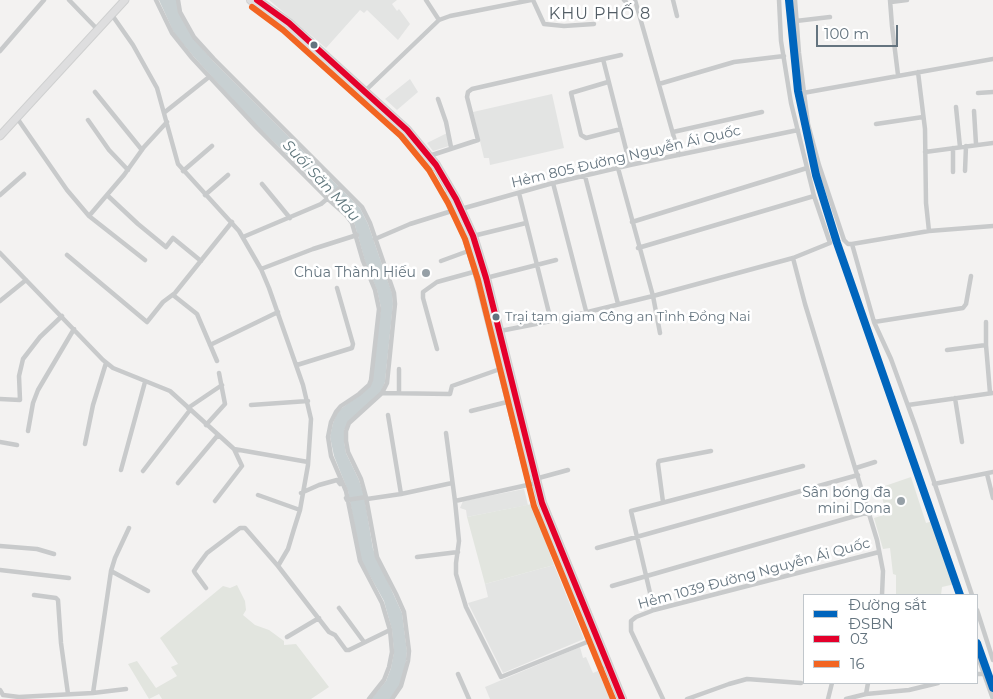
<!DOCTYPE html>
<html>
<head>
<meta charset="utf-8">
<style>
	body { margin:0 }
	#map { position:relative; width:993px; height:699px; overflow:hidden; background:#f3f2f1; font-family:Montserrat,sans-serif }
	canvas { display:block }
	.legend { position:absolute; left:803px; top:594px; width:175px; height:90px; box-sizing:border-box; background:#fff; border:1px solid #c1c7cc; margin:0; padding:6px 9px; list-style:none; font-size:15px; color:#64747f }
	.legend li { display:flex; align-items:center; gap:10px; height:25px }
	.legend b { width:25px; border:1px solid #c1c7cc }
	.scale { position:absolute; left:816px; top:25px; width:82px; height:22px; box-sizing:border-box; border:2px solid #64747f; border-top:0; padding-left:6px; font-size:15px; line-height:18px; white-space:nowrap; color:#64747f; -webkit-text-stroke:4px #fff; paint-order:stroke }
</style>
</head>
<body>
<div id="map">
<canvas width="993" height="699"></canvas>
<ul class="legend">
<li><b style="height:6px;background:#0065bd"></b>Đường sắt ĐSBN</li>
<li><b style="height:6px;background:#e4002b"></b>03</li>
<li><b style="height:6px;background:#f26522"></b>16</li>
</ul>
<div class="scale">100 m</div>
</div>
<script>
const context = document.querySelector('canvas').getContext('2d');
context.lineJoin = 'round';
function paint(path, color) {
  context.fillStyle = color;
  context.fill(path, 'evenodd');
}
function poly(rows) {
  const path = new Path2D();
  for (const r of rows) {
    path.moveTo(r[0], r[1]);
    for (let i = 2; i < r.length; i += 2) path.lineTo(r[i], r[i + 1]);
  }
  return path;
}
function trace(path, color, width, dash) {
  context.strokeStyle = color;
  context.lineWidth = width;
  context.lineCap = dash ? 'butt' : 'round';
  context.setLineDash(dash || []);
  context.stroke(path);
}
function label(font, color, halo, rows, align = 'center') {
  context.font = font + ' Montserrat,sans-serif';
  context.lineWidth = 5;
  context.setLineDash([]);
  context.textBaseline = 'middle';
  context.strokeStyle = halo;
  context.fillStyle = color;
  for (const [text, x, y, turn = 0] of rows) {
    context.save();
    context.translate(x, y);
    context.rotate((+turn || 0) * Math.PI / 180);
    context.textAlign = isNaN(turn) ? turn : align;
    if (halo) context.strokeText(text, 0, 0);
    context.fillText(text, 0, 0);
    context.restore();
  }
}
paint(poly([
	[269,0,397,0,392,4,397,11,399,9,410,24,398,40,367,10,364,13,360,10,326,48],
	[410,79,418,92,397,110,385,99],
	[552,94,564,148,490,165,489,158,484,158,473,112],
	[447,133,449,146,433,151,427,143],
	[524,489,528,505,467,517,466,510,460,508,463,501],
	[554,565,584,639,503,673,468,603,488,597,485,584],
	[580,647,583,658,586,657,593,673,598,671,610,699,490,699,485,687]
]), '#e3e4e3');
paint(poly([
	[911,477,926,523,933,521,955,584,942,587,941,595,896,595,896,575,893,574,890,548,883,549,874,518,887,514,879,488],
	[532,504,554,565,485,584,467,517],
	[237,585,245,601,246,610,243,615,255,625,269,630,284,641,284,645,296,644,329,687,311,699,162,699,159,694,149,699,128,664,137,661,156,688,177,676,171,667,178,664,160,638,223,586,230,588]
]), '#e2e5df');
paint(poly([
	[159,0,176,0,193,38,213,61,360,208,368,224,386,276,392,293,393,304,385,382,381,392,344,430,344,441,346,453,359,480,364,495,373,549,402,613,407,651,405,670,400,685,390,699,371,699,386,681,391,668,394,652,392,630,384,601,361,560,348,491,334,456,330,437,333,423,337,413,342,408,370,386,381,308,377,290,365,261,354,222,348,213,257,126,194,57,174,33]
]), '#c8d0d2');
const secondary = poly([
	[0,136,125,0]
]);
const primary = poly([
	[251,0,285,28,386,117,407,139,431,167],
	[257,0,289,23,407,130,436,165,456,199,473,236,486,278,542,503,622,699],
	[448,196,467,238,477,271,528,472],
	[541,514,602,663]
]);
trace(secondary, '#cfd0d0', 9);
trace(primary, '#d0d0d0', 10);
trace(poly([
	[69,0,98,30],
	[156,0,172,33,192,58,257,128,328,199,346,215,352,223,363,261,375,290,379,309,371,380,369,385,359,394,341,406,336,412,331,422,328,437,331,456,346,491,360,561,382,603,390,630,392,652,389,667,384,680,369,699],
	[178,0,180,12,194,37,214,59,362,207,370,223,394,293,395,304,387,383,382,393,349,423,346,431,346,441,348,452,361,479,366,497,377,557,396,594,404,612,409,651,408,661,401,686,392,699],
	[426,0,439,20],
	[533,0,544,24,564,26,594,24],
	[624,0,627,3],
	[635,0,679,155],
	[673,0,677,16],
	[795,0,799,53,808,124,819,165,844,240,848,244,852,244,929,231,993,226],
	[890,0,892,26,898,75],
	[891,2,907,0],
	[112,15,133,45,157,88,178,164,239,231,261,269,269,288,303,385,311,419,308,465,300,510,294,529,288,549,278,566],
	[796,21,830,17],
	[0,51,44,0],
	[603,59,630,165],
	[918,72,925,129,926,203,929,231],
	[608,82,571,93,581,135,586,138,621,129],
	[659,84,734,62,784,56],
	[365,91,439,20,450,16,531,0],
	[95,92,142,150],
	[803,93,993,59],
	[978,93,993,92],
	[438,99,446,122,451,147],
	[956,107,960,147],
	[974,111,976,144],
	[165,112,209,77],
	[17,118,67,190,89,216,145,260],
	[88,120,109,150,128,170],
	[876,124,923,117],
	[673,132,762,112],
	[953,148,953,172],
	[925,152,993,143],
	[429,156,478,140,467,97,468,92,472,89,621,55],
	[618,168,653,296,660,333],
	[183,171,212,146],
	[965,171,966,146],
	[585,176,618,304],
	[553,183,586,311],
	[262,184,290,218],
	[519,193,551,321],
	[0,195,24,174],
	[107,195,138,224,166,247,173,238,201,261],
	[205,195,228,175],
	[461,209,553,183,630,165,798,130],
	[89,216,124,175,144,147,167,122],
	[632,222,807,168],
	[473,236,526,223],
	[243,237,321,204,341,187],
	[375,239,410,224,455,210],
	[852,244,874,322,891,359,915,425,972,595],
	[638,248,814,196],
	[0,253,103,360,113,368,170,391,234,449,308,462],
	[67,255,147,322,163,302,175,293,232,222],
	[793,258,805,304,877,540,883,571,882,595],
	[441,261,471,250],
	[261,269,313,249,357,235],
	[486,278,556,260],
	[173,295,197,314,217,361],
	[0,301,26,280],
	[874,322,963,308,966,304,971,276],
	[986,322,986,345,990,393],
	[500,331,551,321,653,296,793,258,830,243,814,196,791,103,781,41,779,0],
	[210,345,278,312],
	[437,349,423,298,423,292,437,282,477,271],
	[947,350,986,345],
	[297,365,352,348,353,344,337,288],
	[399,369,399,393],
	[382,393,450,394,452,386,503,368],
	[955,398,962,442],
	[0,399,20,400,19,376,23,359,40,337,62,316],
	[251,405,308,401],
	[908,405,993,393],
	[188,408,222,385],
	[471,411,511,401],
	[388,415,401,494],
	[206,425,225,404,219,373],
	[28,431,33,403,38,390,74,329],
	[446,433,455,501],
	[0,442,17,445],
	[85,444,93,405,106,363],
	[856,468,875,462],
	[121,470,145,382],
	[143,471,190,410],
	[987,474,993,498],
	[535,479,568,470],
	[178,483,218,435],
	[532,484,455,501,459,541,456,563,456,574,466,607,501,677,592,640],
	[934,484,993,472],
	[301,493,319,485,337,480,340,484],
	[258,495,300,510],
	[346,498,347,500,366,497],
	[367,499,401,494,452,483],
	[215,501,242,466,234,449],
	[663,502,658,464,659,461,711,451],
	[0,546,37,549,54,554],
	[597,548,858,475],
	[417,557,458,552],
	[0,570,69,578],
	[111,571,148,591],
	[612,586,869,512],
	[206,588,195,573,194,571,198,565,207,553,240,528,245,528,278,566,329,632,335,635,346,650,349,650,390,630],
	[34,595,56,598,58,600,61,643,68,694],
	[339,608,364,642],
	[654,610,631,511,803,466],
	[977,610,993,660],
	[287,637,319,618],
	[977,654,984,674],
	[458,674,469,699],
	[977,674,984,674,993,699],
	[0,690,3,695,19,697,93,693,111,571,115,558,129,528],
	[93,693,126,689],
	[866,694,868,683],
	[663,699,631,631,631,621,636,617,654,610,879,552],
	[687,699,729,684,747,679,801,683],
	[828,699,832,683],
	[846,699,866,694,909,690,938,683]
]), '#c8cacb', 4.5);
trace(secondary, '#dededf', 7);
trace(primary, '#dededf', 8);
trace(poly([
	[257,0,289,23,407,130,436,165,456,199,473,236,486,278,542,503,622,699]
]), '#e4002b', 6);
trace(poly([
	[252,7,283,30,401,136,429,170,448,203,465,239,478,280,534,506,613,699]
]), '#f26522', 6);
trace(poly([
	[789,0,798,91,816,175,837,243,960,595],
	[977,643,993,688]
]), '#0065bd', 8);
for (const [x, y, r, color] of [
	[314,45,4.5,"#64747f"],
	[426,273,5,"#96a0a7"],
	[496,317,4.5,"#64747f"],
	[901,501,5,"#96a0a7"]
]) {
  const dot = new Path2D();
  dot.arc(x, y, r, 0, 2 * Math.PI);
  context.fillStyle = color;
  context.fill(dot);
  trace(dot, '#fff', 2);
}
label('13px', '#64747f', '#fff', [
	["Trại tạm giam Công an Tỉnh Đồng Nai",505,317]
], 'left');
label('14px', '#64747f', '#fff', [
	["Hẻm 805 Đường Nguyễn Ái Quốc",626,157,-13],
	["Hẻm 1039 Đường Nguyễn Ái Quốc",754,574,-15]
]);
label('14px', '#64747f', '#fff', [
	["Chùa Thành Hiếu",416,273],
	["Sân bóng đa",891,493],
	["mini Dona",891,509]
], 'right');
label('italic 15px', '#60777d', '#fff', [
	["Suối Săn Máu",321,181,47]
]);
context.letterSpacing = '1px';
label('16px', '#525d65', '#fff', [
	["KHU PHỐ 8",600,14]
]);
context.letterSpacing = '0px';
</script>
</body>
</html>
